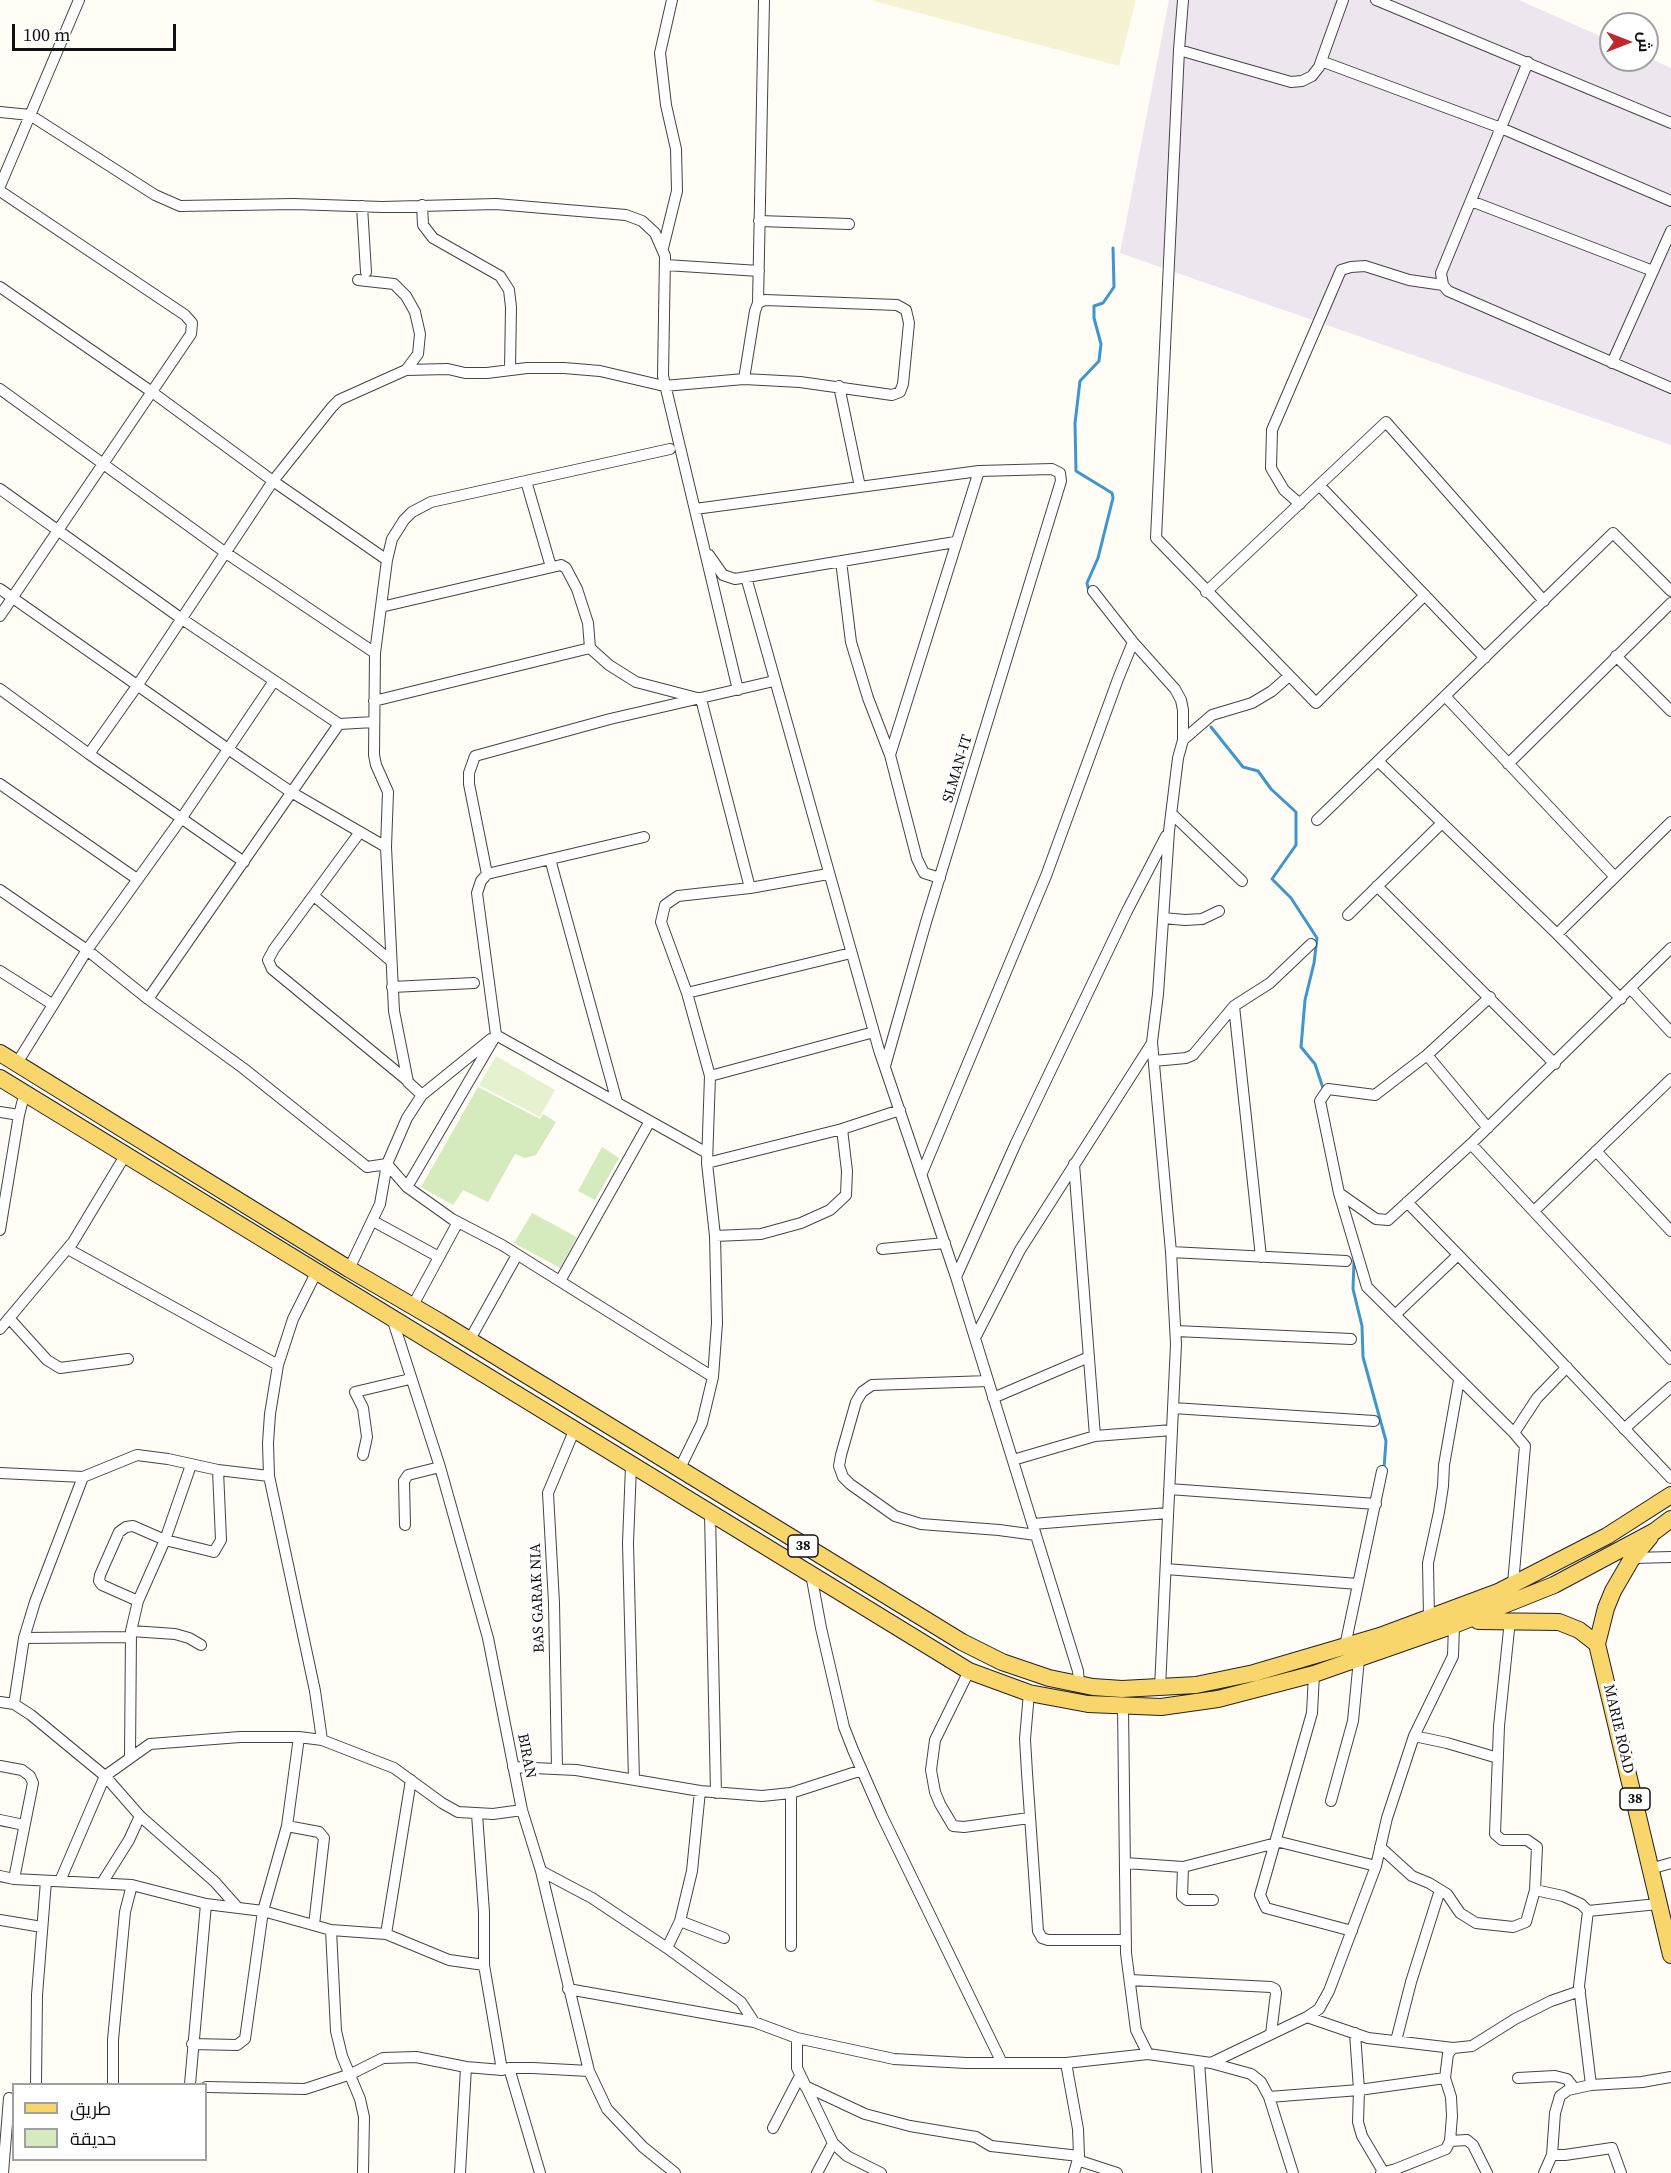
<!DOCTYPE html>
<html>
<head>
<meta charset="utf-8">
<style>
	body { margin:0 }
	#map { position:relative; width:1671px; height:2173px; overflow:hidden; background:#fffdf5; font-family:"Source Serif 4",Cairo,serif }
	canvas { display:block }
	.legend { position:absolute; left:12px; top:2083px; width:195px; height:78px; box-sizing:border-box; background:#fff; border:2px solid #a0a0a0; margin:0; padding:8px 10px; list-style:none; font-size:18px; color:#111 }
	.legend li { display:flex; align-items:center; gap:12px; height:30px }
	.legend b { width:30px; border:2px solid #a0a0a0 }
	.north { position:absolute; left:1599px; top:12px; width:60px; height:60px; box-sizing:border-box; background:#fff; border:2px solid #a0a0a0; border-radius:50%; rotate:90deg; font-size:16px; font-weight:700; line-height:24px; text-align:center; color:#111 }
	.north::after { content:''; display:block; margin:auto; width:21px; height:27px; background:#c4262e; clip-path:polygon(50% 0,100% 100%,50% 72%,0 100%) }
	.scale { position:absolute; left:12px; top:24px; width:164px; height:27px; box-sizing:border-box; border:3px solid #111; border-top:0; padding-left:8px; font-size:18px; line-height:21px; white-space:nowrap; color:#111; -webkit-text-stroke:4px #fff; paint-order:stroke }
</style>
</head>
<body>
<div id="map">
<canvas width="1671" height="2173"></canvas>
<ul class="legend">
<li><b style="height:8px;background:#f9d66b"></b>طريق</li>
<li><b style="height:16px;background:#d5ebbd"></b>حديقة</li>
</ul>
<div class="north">ش</div>
<div class="scale">100 m</div>
</div>
<script>
const context = document.querySelector('canvas').getContext('2d');
context.lineJoin = 'round';
function paint(path, color) {
  context.fillStyle = color;
  context.fill(path, 'evenodd');
}
function poly(rows) {
  const path = new Path2D();
  for (const r of rows) {
    path.moveTo(r[0], r[1]);
    for (let i = 2; i < r.length; i += 2) path.lineTo(r[i], r[i + 1]);
  }
  return path;
}
function trace(path, color, width, dash) {
  context.strokeStyle = color;
  context.lineWidth = width;
  context.lineCap = dash ? 'butt' : 'round';
  context.setLineDash(dash || []);
  context.stroke(path);
}
function label(font, color, halo, rows, align = 'center') {
  context.font = font + ' "Source Serif 4",serif';
  context.lineWidth = 6;
  context.setLineDash([]);
  context.textBaseline = 'middle';
  context.strokeStyle = halo;
  context.fillStyle = color;
  for (const [text, x, y, turn = 0] of rows) {
    context.save();
    context.translate(x, y);
    context.rotate((+turn || 0) * Math.PI / 180);
    context.textAlign = isNaN(turn) ? turn : align;
    if (halo) context.strokeText(text, 0, 0);
    context.fillText(text, 0, 0);
    context.restore();
  }
}
paint(poly([
	[1169,0,1519,0,1611,41,1611,60,1647,60,1647,57,1671,68,1671,445,1120,253]
]), '#eee6ef');
paint(poly([
	[870,0,1136,0,1119,66]
]), '#f6f3d4');
paint(poly([
	[478,1087,540,1119,543,1114,556,1122,536,1155,525,1158,515,1154,488,1202,463,1190,453,1205,421,1187],
	[602,1147,619,1158,595,1200,578,1191],
	[532,1213,577,1237,560,1268,514,1243]
]), '#d5ebbd');
paint(poly([
	[496,1056,555,1090,540,1117,479,1085]
]), '#e6f2cf');
trace(poly([
	[1089,592,1087,583,1098,558,1113,498,1112,493,1076,471,1075,423,1080,381,1099,361,1101,344,1094,318,1094,306,1103,303,1114,287,1113,248],
	[1211,727,1243,767,1258,771,1271,789,1296,812,1296,845,1272,879,1291,898,1317,938,1314,963,1305,1000,1301,1047,1315,1064,1324,1091],
	[1354,1260,1353,1289,1362,1326,1363,1357,1386,1441,1384,1468]
]), '#3f96cf', 3);
const minor = poly([
	[1183,0,1179,50,1156,538,1316,703,1425,595],
	[1376,0,1671,123],
	[1179,50,1291,82,1302,81,1312,76,1319,67,1343,0],
	[1321,61,1501,128,1671,201],
	[1528,62,1441,273,1443,285,1448,291,1671,388],
	[0,112,30,115,155,195,180,206,294,204,382,207,496,204,626,215,642,221,655,233,665,256,663,376,738,690],
	[0,186,79,0],
	[0,191,185,315,192,323,191,334,0,616],
	[1471,201,1653,271],
	[422,205,423,225,433,238,500,276,509,290,511,307,510,370],
	[362,206,366,272],
	[759,221,849,224],
	[663,248,677,191,676,149,666,105,660,53,672,0],
	[666,265,759,271],
	[0,287,152,392,273,481,387,560],
	[1612,363,1671,231],
	[406,370,448,369,465,373,487,373,527,368,564,368,600,371,664,386,744,379,800,382,892,395,900,392,903,384,909,323,906,310,897,305,765,300,758,303],
	[744,379,755,311,758,303,764,0],
	[839,386,860,487],
	[0,389,226,553,375,653],
	[526,481,551,567],
	[1319,485,1485,658],
	[0,489,182,619,339,724,374,722],
	[1300,504,1284,490,1271,468,1272,430,1341,270,1351,267,1365,266,1409,280,1443,285],
	[695,509,979,471,1052,469,1060,473,1061,481,926,922,885,1066],
	[709,555,723,575,735,579,955,542],
	[841,561,851,642,868,698,890,755,917,859,924,873,940,878],
	[746,577,879,1050,956,1277,1078,1671,1079,1684],
	[0,589,228,749,291,792,386,847],
	[1093,591,1133,642,1175,689,1181,700,1183,710,1183,740,1178,758,1169,831,1158,994,1152,1042,1171,1252,1176,1344,1160,1688],
	[1206,592,1386,422,1544,601],
	[381,607,561,565,566,568,577,589,588,623,590,648,609,665,636,682,701,699,750,888],
	[1616,656,1671,711],
	[0,689,89,754,244,862],
	[1445,696,1615,877],
	[374,701,590,648],
	[1183,740,1212,715,1252,703,1272,691,1289,676],
	[89,754,137,686,273,481,332,407,339,400,406,370,418,354,420,334,415,312,406,296,394,284,358,280],
	[890,755,979,471],
	[1378,761,1557,934,1621,999],
	[1508,764,1671,603],
	[0,784,137,879],
	[1172,814,1242,881],
	[1317,820,1613,533,1671,591],
	[360,832,274,949,268,960,272,969,408,1081],
	[550,859,617,1102],
	[487,874,469,784,469,773,475,756,610,719,774,681],
	[1377,886,1555,1064],
	[0,890,87,950,148,999,243,1068,367,1167,387,1164,407,1187,452,1219,502,1245,713,1377],
	[314,896,391,961],
	[1348,915,1442,823],
	[1163,918,1185,920,1202,919,1219,911],
	[1557,934,1671,822],
	[0,971,52,1004],
	[392,987,474,983],
	[1631,989,1671,1032],
	[687,993,851,953],
	[1490,997,1427,1055,1375,1095,1328,1089,1320,1101,1339,1193,1367,1287,1514,1433],
	[148,999,339,724],
	[1234,1006,1261,1257],
	[496,1035,707,1153],
	[1427,1055,1488,1128],
	[1154,1061,1186,1058,1193,1055,1234,1006,1270,983,1311,944],
	[17,1063,87,950,181,819,274,681],
	[710,1076,874,1032],
	[422,1095,491,1039],
	[0,1112,19,1115],
	[1471,1144,1671,1359],
	[1596,1151,1671,1231],
	[707,1163,842,1129,900,1110],
	[1074,1164,1095,1436],
	[922,1173,1046,876,1118,679,1133,642],
	[407,1187,496,1035,477,893,481,881,487,874,644,837],
	[1339,1193,1376,1219,1388,1220,1471,1144,1671,948],
	[1407,1202,1535,1334,1671,1478],
	[1534,1211,1671,1079],
	[373,1221,439,1257],
	[0,1230,19,1115,25,1092],
	[715,1236,761,1234,801,1223,830,1210,846,1195,847,1171,842,1129],
	[68,1249,278,1365],
	[882,1249,945,1243],
	[1171,1252,1346,1261],
	[349,1269,380,1204,387,1164,407,1118,422,1095,408,1082,394,1011,386,847,388,792,376,765,374,755,375,653,387,560,392,539,404,520,412,512,431,502,670,449],
	[316,1273,293,1319,278,1365,270,1414,268,1443,269,1476,315,1691,322,1740],
	[956,1277,1016,1143,1127,911,1166,836],
	[560,1281,650,1121],
	[412,1307,458,1222],
	[1395,1315,1458,1255],
	[9,1318,47,1360,60,1368,128,1359],
	[392,1318,440,1467,488,1638,522,1810,541,1871,589,2071,607,2109,643,2147,675,2173],
	[0,1329,73,1242,126,1154],
	[1176,1331,1351,1339],
	[975,1338,1020,1250,1152,1043],
	[469,1341,517,1255],
	[988,1381,872,1385,862,1392,856,1402,841,1455,839,1466,843,1477,850,1484,895,1516,921,1524,999,1530,1036,1535],
	[993,1398,1089,1357],
	[1173,1408,1374,1421],
	[1624,1429,1671,1387],
	[363,1455,367,1437,363,1408,355,1392,410,1379],
	[1013,1460,1095,1436,1172,1430],
	[631,1466,628,1543,634,1780],
	[679,1470,702,1423,713,1377,717,1323,715,1236,707,1163,710,1076,687,993,661,922,665,905,678,896,750,888,828,874],
	[0,1473,83,1477,137,1455,168,1459,218,1470,269,1476],
	[1169,1489,1376,1504],
	[710,1514,716,1793],
	[1033,1524,1168,1513],
	[405,1525,404,1481,408,1475,440,1467],
	[1633,1558,1671,1557],
	[1166,1569,1358,1584],
	[811,1574,821,1628,844,1727,853,1750,882,1816,1002,2063],
	[1513,1584,1525,1446,1514,1433,1537,1398,1567,1367],
	[138,1601,102,1585,99,1581,100,1575,119,1532,126,1527,133,1526,165,1540,214,1552,221,1540,218,1470],
	[1429,1618,1428,1563,1439,1512,1443,1486,1444,1465,1459,1380],
	[131,1631,175,1634,189,1638,201,1645],
	[24,1638,130,1637],
	[1345,1646,1382,1471],
	[969,1671,935,1740,931,1770,935,1792,940,1804,953,1826,964,1827,1029,1818],
	[1314,1674,1312,1713,1260,1895,1266,1908,1352,1931],
	[1029,1693,1025,1739,1027,1773,1038,1931,1042,1938,1048,1940,1126,1940],
	[0,1702,14,1704,31,1715,105,1776,140,1816,215,1882,238,1908],
	[14,1704,24,1638,35,1602,83,1477],
	[1123,1707,1126,1953,1136,2030,1148,2054,1211,2063,1251,2074,1261,2082,1269,2097,1293,2173],
	[1414,1736,1447,1743,1498,1758],
	[130,1757,131,1631,138,1601,165,1540,191,1465],
	[0,1766,22,1770,30,1776,33,1783,14,1879],
	[513,1767,576,1770,700,1791,762,1796,791,1793,862,1770],
	[557,1769,554,1603,548,1493,574,1431],
	[791,1793,791,1946],
	[1331,1801,1353,1721,1359,1659],
	[477,1814,484,1912,484,1965,502,2070],
	[0,1820,24,1825],
	[287,1826,319,1832,324,1838,314,1925],
	[1380,1847,1412,1876,1429,1883,1447,1894,1460,1913,1476,1923,1513,1927,1526,1922,1535,1890,1537,1847,1527,1840,1502,1840,1495,1834,1499,1726,1510,1620],
	[1125,1863,1183,1867,1280,1842,1376,1866],
	[1183,1867,1182,1896,1187,1900,1213,1900],
	[1650,1869,1671,1863],
	[541,1871,592,1898,667,1948,741,2002,754,2022],
	[0,1876,14,1879,132,1885,206,1904,263,1911,331,1930,386,1934,449,1960,484,1965],
	[60,1881,105,1776,150,1744,240,1737,299,1737,322,1740,394,1768,442,1803,458,1812,493,1814,522,1810],
	[102,1883,129,1840,140,1816],
	[1535,1890,1563,1896,1581,1904,1588,1911,1658,1904],
	[1588,1911,1579,1986,1591,2085],
	[0,1920,42,1927],
	[680,1921,724,1938],
	[331,1930,336,2031,342,2056,360,2099,364,2117,363,2173],
	[386,1934,411,1780],
	[667,1948,680,1921,692,1871,700,1791],
	[1130,1980,1271,1987,1275,1989,1276,1993,1271,2034],
	[568,1989,754,2022,797,2038,894,2059,966,2063,1066,2063,1148,2054],
	[1307,2017,1368,2038,1453,2048],
	[1355,2033,1359,2090,1358,2122,1362,2136,1384,2173],
	[797,2038,797,2068,833,2143,847,2156,881,2173],
	[1396,2041,1411,1982,1440,1890],
	[192,2044,237,2045,245,2039,263,1911,287,1826,299,1737],
	[1199,2062,1207,2173],
	[1066,2063,1078,2129,1079,2156,1074,2173],
	[1211,2063,1307,2017,1319,2009,1329,1991,1376,1866,1387,1818,1414,1736,1453,1656,1454,1625],
	[509,2068,540,2173],
	[1518,2078,1555,2076,1567,2079,1574,2088],
	[36,2084,37,1995,46,1881],
	[113,2084,113,2040,125,1912,132,1885],
	[190,2084,206,1904],
	[805,2086,865,2114,910,2126,976,2137,991,2146,1079,2156],
	[206,2087,305,2089,351,2074,383,2058,416,2057,466,2067,502,2070,509,2068,533,2068,589,2071],
	[1269,2097,1359,2090,1445,2078],
	[773,2128,800,2076],
	[1450,2141,1467,2140,1473,2145,1487,2173],
	[1552,2155,1565,2155,1612,2148,1621,2173],
	[1077,2160,1117,2173],
	[3,2173,9,2098],
	[460,2173,466,2067],
	[817,2173,833,2143],
	[1381,2173,1396,2169,1446,2149,1450,2141,1452,2116,1451,2097,1445,2078,1448,2054,1453,2048,1472,2046,1515,2019,1551,2001,1580,1991],
	[1544,2173,1552,2155,1555,2113,1560,2096,1568,2090,1591,2085,1642,2082,1671,2077]
]);
const primary = poly([
	[0,1053,349,1269,440,1322,962,1642,1002,1662,1049,1678,1093,1687,1122,1689,1196,1685,1254,1673,1380,1636,1498,1592,1607,1536,1671,1495],
	[0,1078,969,1671,1029,1693,1088,1704,1161,1707,1218,1699,1314,1674,1454,1625,1554,1585,1655,1531,1671,1519],
	[1650,1537,1631,1560,1613,1591,1606,1608,1597,1644,1671,1955],
	[1478,1621,1559,1622,1579,1630,1597,1644]
]);
trace(minor, '#444', 12);
trace(primary, '#222', 18);
trace(minor, '#fff', 10);
trace(primary, '#f9d66b', 16);
for (const [x, y, w] of [
	[803,1546,30],
	[1635,1799,30]
]) {
  const box = new Path2D();
  box.roundRect(x - w / 2, y - 11, w, 22, 4.5);
  context.fillStyle = '#fff';
  context.fill(box);
  trace(box, '#111', 1.5);
}
label('bold 14px', '#111', null, [
	["38",803,1546],
	["38",1635,1799]
]);
label('15px', '#111', '#fff', [
	["SLMAN-IT",958,769,-73],
	["BAS GARAK NIA",538,1598,-92],
	["MARIE ROAD",1618,1729,77],
	["BIRAN",526,1756,79]
]);
</script>
</body>
</html>
